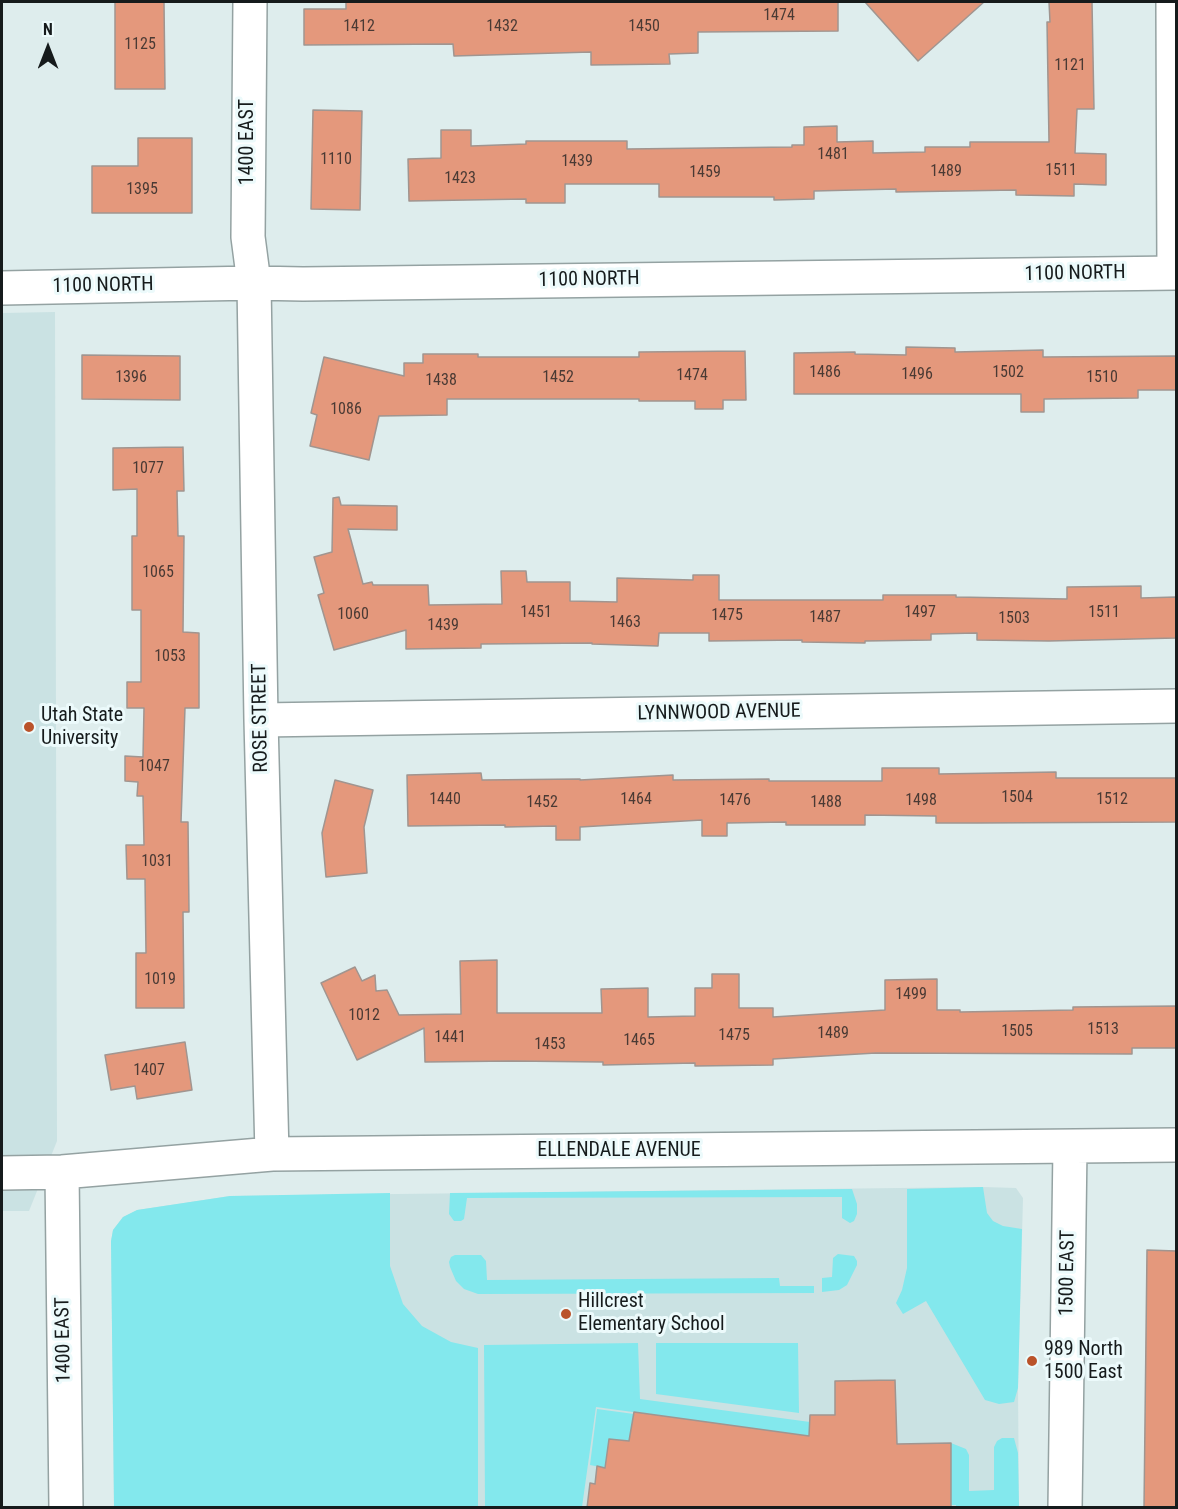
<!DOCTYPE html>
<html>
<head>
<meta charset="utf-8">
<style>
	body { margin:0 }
	#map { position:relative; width:1178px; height:1509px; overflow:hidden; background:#deeded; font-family:"Roboto Condensed",sans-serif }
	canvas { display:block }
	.frame { position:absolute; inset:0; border:3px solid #161b1c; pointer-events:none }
	.north { position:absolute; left:18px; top:18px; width:60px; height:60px; -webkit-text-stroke:4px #ecfafb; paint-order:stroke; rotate:0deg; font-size:16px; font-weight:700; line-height:24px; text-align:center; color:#161b1c }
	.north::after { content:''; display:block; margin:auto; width:21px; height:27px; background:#161b1c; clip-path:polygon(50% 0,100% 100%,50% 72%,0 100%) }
</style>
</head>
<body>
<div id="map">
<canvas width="1178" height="1509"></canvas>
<div class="frame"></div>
<div class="north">N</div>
</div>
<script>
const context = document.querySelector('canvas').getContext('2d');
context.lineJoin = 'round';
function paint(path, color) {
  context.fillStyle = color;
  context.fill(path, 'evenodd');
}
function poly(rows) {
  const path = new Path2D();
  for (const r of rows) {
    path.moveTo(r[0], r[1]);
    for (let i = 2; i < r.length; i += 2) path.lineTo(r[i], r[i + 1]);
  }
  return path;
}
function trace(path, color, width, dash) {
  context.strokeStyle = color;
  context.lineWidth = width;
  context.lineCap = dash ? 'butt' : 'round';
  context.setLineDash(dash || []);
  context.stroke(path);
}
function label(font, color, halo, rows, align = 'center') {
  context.font = font + ' "Roboto Condensed",sans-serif';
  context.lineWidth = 6;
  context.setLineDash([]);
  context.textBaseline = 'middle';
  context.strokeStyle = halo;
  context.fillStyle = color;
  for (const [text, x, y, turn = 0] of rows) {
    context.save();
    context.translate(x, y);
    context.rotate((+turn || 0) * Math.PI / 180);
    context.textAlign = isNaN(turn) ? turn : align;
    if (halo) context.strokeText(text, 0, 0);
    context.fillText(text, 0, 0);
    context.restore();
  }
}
paint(poly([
	[55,312,57,1141,29,1211,2,1211,2,313],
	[983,1187,1016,1188,1023,1198,1018,1388,1019,1507,114,1507,111,1241,113,1230,123,1217,137,1210,230,1196]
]), '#cae2e3');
paint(poly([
	[983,1187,987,1213,993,1221,1003,1226,1022,1229,1018,1388,1014,1402,999,1404,985,1400,926,1301,903,1314,896,1303,902,1290,907,1268,907,1189],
	[852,1189,857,1204,857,1214,854,1221,850,1223,842,1218,842,1197,467,1198,464,1219,461,1221,454,1221,449,1214,450,1193],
	[390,1193,390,1266,403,1304,422,1326,451,1342,478,1348,478,1507,114,1507,111,1241,113,1230,123,1217,137,1210,230,1196],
	[838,1254,854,1256,857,1261,857,1265,847,1285,839,1290,822,1292,822,1278,832,1277,833,1258],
	[455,1255,481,1255,486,1261,487,1280,779,1278,780,1286,814,1286,814,1293,478,1294,464,1289,456,1281,450,1267,449,1262,451,1257],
	[638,1343,640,1399,810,1422,809,1436,596,1407,582,1507,485,1507,484,1345],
	[656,1343,798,1343,799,1413,656,1394],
	[597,1409,634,1414,629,1441,609,1439,605,1468,590,1465],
	[1002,1438,1014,1438,1018,1453,1019,1507,956,1508,956,1505,937,1505,951,1443,966,1449,969,1455,969,1491,994,1490,994,1447,997,1441]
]), '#83e8ed');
const building = poly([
	[115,2,164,2,165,89,115,89,115,2],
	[346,2,838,2,838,31,698,32,698,53,669,54,670,64,591,65,591,52,454,56,453,44,304,45,304,9,346,9,346,2],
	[865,2,984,2,918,61,865,2],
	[1049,2,1092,2,1094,109,1077,109,1075,153,1106,154,1106,185,1074,184,1074,196,1016,195,1016,190,896,192,896,189,814,191,814,199,774,200,774,197,659,197,659,184,565,184,565,203,526,203,526,199,409,201,408,159,441,158,441,130,471,130,471,146,526,144,526,141,627,141,627,149,792,147,792,145,804,145,804,127,837,126,837,142,873,141,873,153,925,152,925,147,970,147,970,142,1049,142,1047,22,1050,22,1049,2],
	[313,110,362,111,360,210,311,209,313,110],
	[138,138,192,138,192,213,92,213,92,166,138,166,138,138],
	[906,347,955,348,955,352,1043,350,1043,357,1176,356,1176,390,1138,390,1138,398,1044,399,1044,412,1021,412,1021,394,794,394,794,353,855,352,855,354,906,355,906,347],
	[745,351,746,400,723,400,723,409,695,409,695,401,639,401,639,399,447,399,447,415,379,416,369,460,310,446,317,415,311,413,324,357,404,376,404,363,423,363,423,354,478,354,478,357,639,357,639,352,745,351],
	[82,355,180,356,180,400,82,399,82,355],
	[183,447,184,491,177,491,178,536,184,536,183,632,199,633,199,708,185,708,181,822,188,822,189,912,183,912,184,1008,136,1008,136,953,146,953,145,879,127,879,126,845,144,845,143,796,137,796,138,782,125,781,125,756,143,757,144,708,127,708,127,682,141,682,141,610,132,610,132,536,137,536,137,489,113,490,113,448,183,447],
	[339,497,341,505,397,506,397,530,348,529,363,584,372,582,373,585,428,585,429,605,502,604,501,571,526,571,527,582,570,582,570,601,617,602,617,578,693,580,693,575,719,575,719,600,883,600,883,595,956,595,956,597,1067,599,1067,587,1141,586,1141,598,1176,597,1176,638,1049,641,977,640,977,633,931,634,931,640,865,641,865,643,802,642,802,640,709,641,709,633,659,633,658,646,592,644,592,643,481,644,481,648,406,649,406,630,334,650,318,595,324,593,314,557,332,552,333,498,339,497],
	[882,768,939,768,939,774,1056,772,1056,778,1176,778,1176,822,977,823,936,823,936,816,865,815,865,825,786,825,786,822,727,823,727,836,702,836,702,820,580,827,580,840,556,840,556,826,505,827,505,825,408,826,407,775,481,773,482,780,580,779,580,780,673,775,673,780,769,779,769,781,882,781,882,768],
	[335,780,373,790,364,827,367,873,326,877,322,833,335,780],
	[497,960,497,1013,602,1013,601,989,648,988,648,1017,695,1016,695,988,712,988,712,974,739,974,739,1008,773,1008,773,1017,885,1010,885,980,937,979,937,1010,960,1010,960,1012,1073,1010,1073,1007,1176,1006,1176,1048,1132,1048,1132,1054,876,1053,773,1059,773,1065,695,1066,695,1063,603,1065,603,1062,512,1061,425,1062,424,1028,357,1060,321,983,355,967,362,981,375,975,376,991,387,990,399,1015,461,1014,460,961,497,960],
	[185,1042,192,1090,137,1099,135,1086,111,1090,105,1055,185,1042],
	[1147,1250,1176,1251,1176,1508,1144,1508,1147,1250],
	[895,1380,897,1444,951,1443,951,1508,587,1508,590,1483,595,1484,597,1466,605,1468,609,1439,629,1441,634,1412,809,1436,810,1415,835,1415,835,1381,895,1380]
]);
paint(building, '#e4987c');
trace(building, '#a09590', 1.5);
const minor = poly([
	[250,2,248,237,254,283,261,720,272,1154],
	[1173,2,1174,273],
	[2,288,254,283,303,284,1176,273],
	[261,720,1176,706],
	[62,1172,66,1508],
	[2,1173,62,1172,272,1154,1176,1145],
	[1065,1508,1070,1147]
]);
trace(minor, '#94a2a2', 36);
trace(minor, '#fff', 33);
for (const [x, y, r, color] of [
	[29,727,6,"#ba532a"],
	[566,1314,6,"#ba532a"],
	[1032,1361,6,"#ba532a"]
]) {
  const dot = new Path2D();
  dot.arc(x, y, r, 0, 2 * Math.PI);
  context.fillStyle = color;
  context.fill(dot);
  trace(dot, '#ecfafb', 2);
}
label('16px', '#4a3a34', null, [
	["1474",779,16],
	["1412",359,27],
	["1432",502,27],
	["1450",644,27],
	["1125",140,45],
	["1121",1070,66],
	["1481",833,155],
	["1110",336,160],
	["1439",577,162],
	["1511",1061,171],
	["1489",946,172],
	["1459",705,173],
	["1423",460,179],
	["1395",142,190],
	["1486",825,373],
	["1502",1008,373],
	["1496",917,375],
	["1474",692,376],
	["1396",131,378],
	["1452",558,378],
	["1510",1102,378],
	["1438",441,381],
	["1086",346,410],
	["1077",148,469],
	["1065",158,573],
	["1451",536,613],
	["1497",920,613],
	["1511",1104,613],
	["1060",353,615],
	["1475",727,616],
	["1487",825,618],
	["1503",1014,619],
	["1463",625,623],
	["1439",443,626],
	["1053",170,657],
	["1047",154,767],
	["1504",1017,798],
	["1440",445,800],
	["1464",636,800],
	["1512",1112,800],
	["1476",735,801],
	["1498",921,801],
	["1452",542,803],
	["1488",826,803],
	["1031",157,862],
	["1019",160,980],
	["1499",911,995],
	["1012",364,1016],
	["1513",1103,1030],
	["1505",1017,1032],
	["1489",833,1034],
	["1475",734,1036],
	["1441",450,1038],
	["1465",639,1041],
	["1453",550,1045],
	["1407",149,1071]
]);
label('20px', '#161b1c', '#ecfafb', [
	["1400 EAST",248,142,-90],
	["1100 NORTH",1075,274,-1],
	["1100 NORTH",589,280,-1],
	["1100 NORTH",103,286,-1],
	["LYNNWOOD AVENUE",719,713,-1],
	["ROSE STREET",261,718,-91],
	["ELLENDALE AVENUE",619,1151],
	["1500 EAST",1068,1273,-89],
	["1400 EAST",64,1340,-91]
]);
label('20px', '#161b1c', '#ecfafb', [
	["Utah State",41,716],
	["University",41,739],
	["Hillcrest",578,1302],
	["Elementary School",578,1325],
	["989 North",1044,1350],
	["1500 East",1044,1373]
], 'left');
</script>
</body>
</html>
